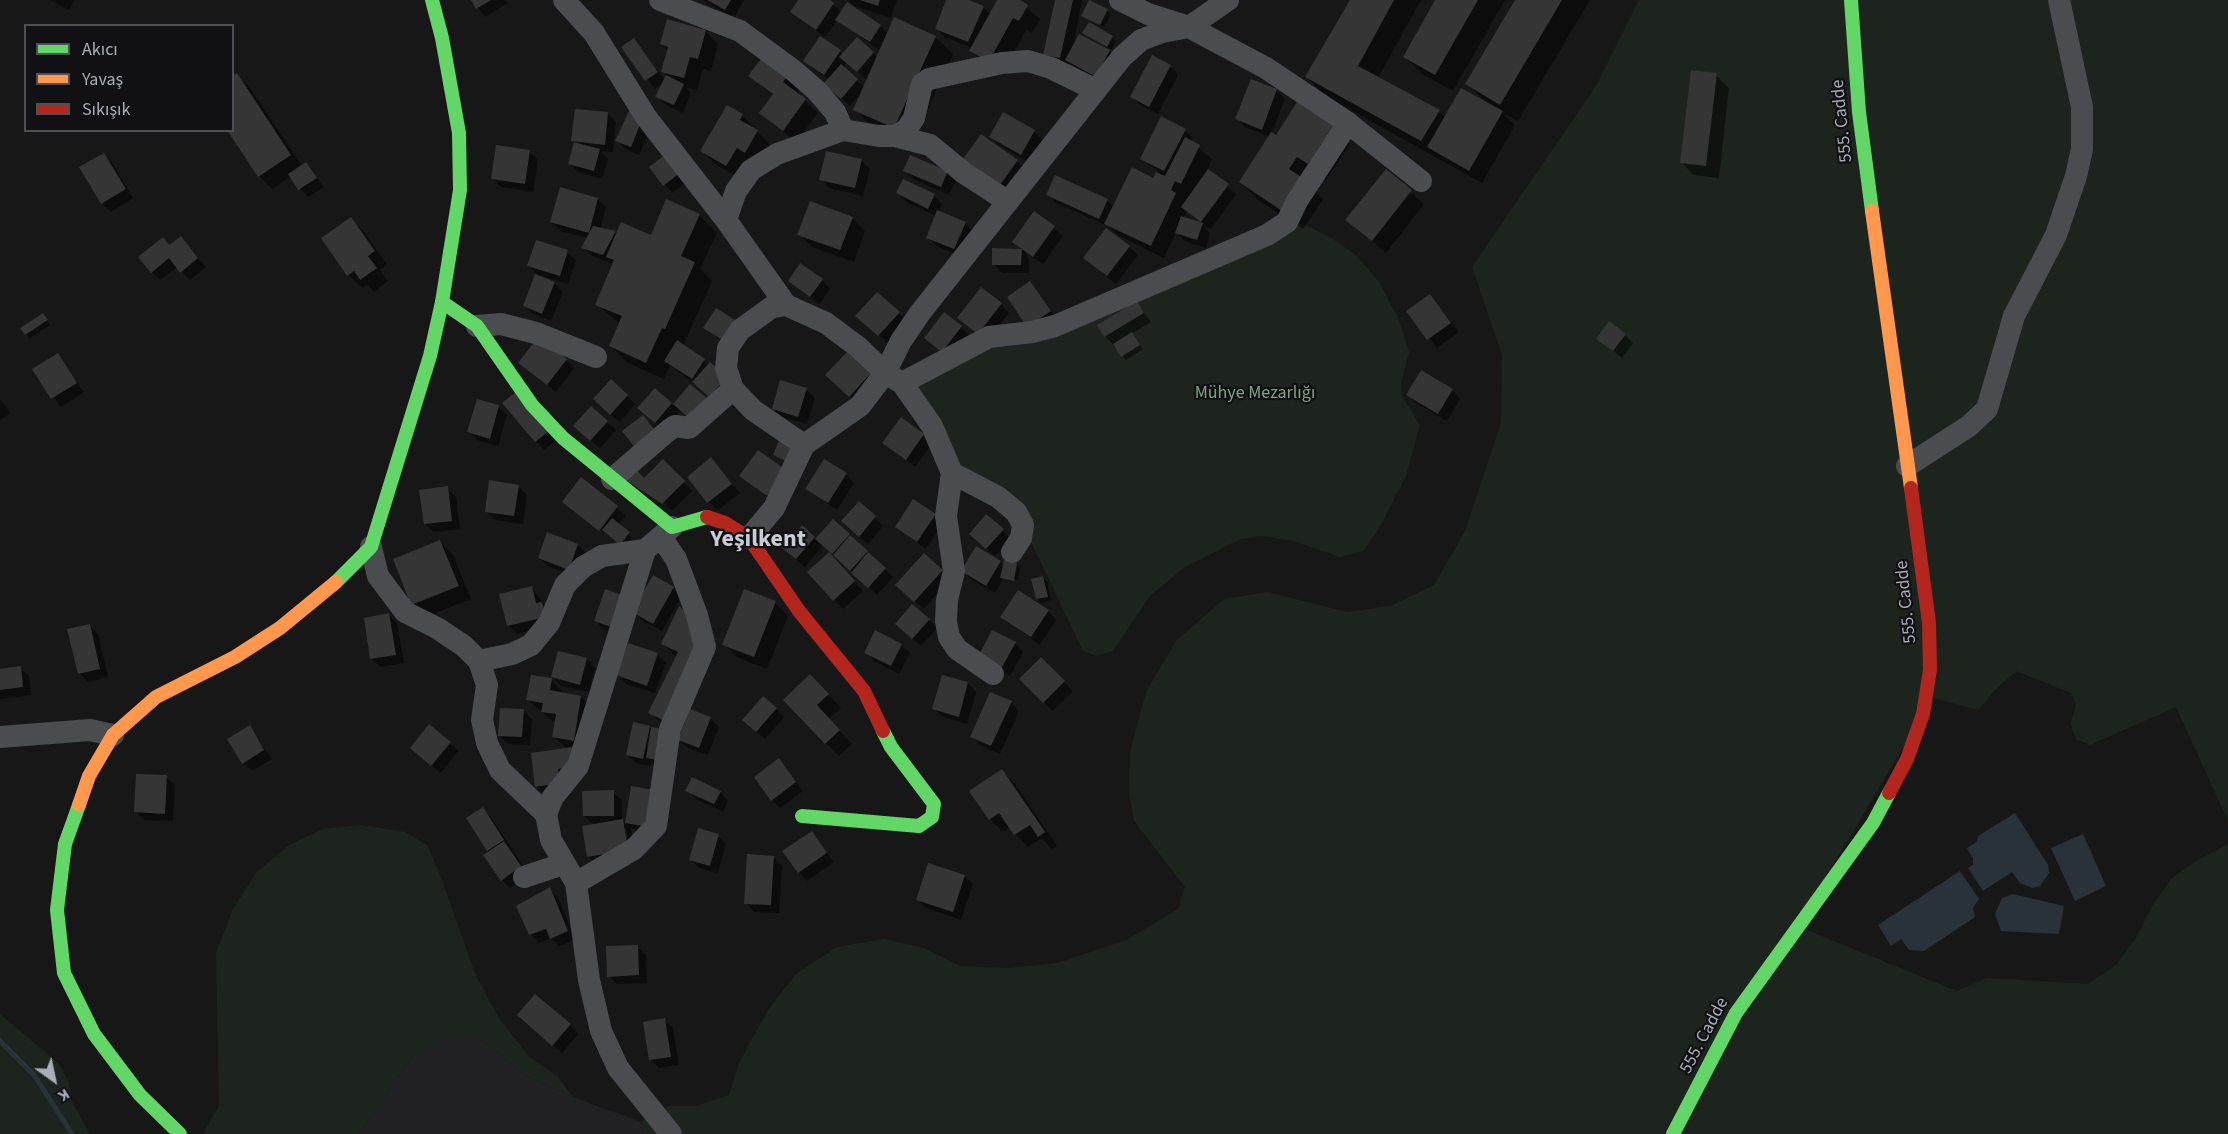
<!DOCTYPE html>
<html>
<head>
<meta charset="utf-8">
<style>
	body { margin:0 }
	#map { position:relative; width:2228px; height:1134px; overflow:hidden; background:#171717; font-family:"Source Sans 3",sans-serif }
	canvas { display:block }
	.legend { position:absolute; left:24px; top:24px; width:210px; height:108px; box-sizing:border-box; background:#111113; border:2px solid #4d4f55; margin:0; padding:8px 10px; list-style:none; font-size:18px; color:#a8adb8 }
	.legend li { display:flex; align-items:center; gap:12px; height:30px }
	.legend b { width:30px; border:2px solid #4d4f55 }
	.north { position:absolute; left:24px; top:1050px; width:60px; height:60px; -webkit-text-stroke:4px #111113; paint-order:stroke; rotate:147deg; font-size:16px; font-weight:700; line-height:24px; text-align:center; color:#a8adb8 }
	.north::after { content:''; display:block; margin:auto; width:21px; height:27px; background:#a8adb8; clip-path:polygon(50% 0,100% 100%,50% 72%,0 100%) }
</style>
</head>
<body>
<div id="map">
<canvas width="2228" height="1134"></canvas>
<ul class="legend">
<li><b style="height:8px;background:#63d668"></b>Akıcı</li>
<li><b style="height:8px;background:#ff974d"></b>Yavaş</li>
<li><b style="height:8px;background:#b3261e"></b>Sıkışık</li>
</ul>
<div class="north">K</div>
</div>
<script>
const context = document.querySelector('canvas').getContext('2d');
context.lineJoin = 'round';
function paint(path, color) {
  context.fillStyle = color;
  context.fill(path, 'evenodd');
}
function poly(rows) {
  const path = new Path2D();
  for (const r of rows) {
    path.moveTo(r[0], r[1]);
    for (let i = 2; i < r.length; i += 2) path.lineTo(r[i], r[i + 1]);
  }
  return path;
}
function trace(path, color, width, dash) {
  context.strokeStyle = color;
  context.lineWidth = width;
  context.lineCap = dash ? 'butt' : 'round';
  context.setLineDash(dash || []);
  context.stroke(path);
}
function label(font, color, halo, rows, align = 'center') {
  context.font = font + ' "Source Sans 3",sans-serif';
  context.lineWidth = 4.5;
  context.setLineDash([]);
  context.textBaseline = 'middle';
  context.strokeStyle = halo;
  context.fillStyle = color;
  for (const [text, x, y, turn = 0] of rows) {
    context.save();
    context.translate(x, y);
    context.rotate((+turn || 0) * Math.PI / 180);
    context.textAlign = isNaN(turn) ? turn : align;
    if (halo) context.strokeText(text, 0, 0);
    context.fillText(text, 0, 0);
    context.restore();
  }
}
paint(poly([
	[451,1036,477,1036,526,1076,573,1097,641,1122,644,1134,359,1134,413,1055]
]), '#212123');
paint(poly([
	[1639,0,2228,0,2228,821,2176,707,2090,745,2077,740,2073,732,2071,723,2076,704,2071,693,2016,671,1995,690,1978,710,1926,696,1923,714,1797,926,1957,991,1987,978,2088,984,2116,965,2136,938,2152,906,2171,879,2194,862,2228,844,2228,1134,644,1134,641,1122,668,1106,696,1106,729,1095,739,1063,768,1010,796,974,837,947,884,939,924,948,960,966,1007,968,1058,963,1126,940,1178,909,1185,887,1134,821,1129,794,1130,752,1146,692,1176,641,1224,599,1267,592,1347,612,1390,606,1434,585,1465,531,1501,423,1502,355,1472,267,1596,86],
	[1287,222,1305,225,1330,237,1356,255,1379,282,1399,320,1409,352,1401,383,1402,396,1420,425,1406,476,1379,529,1363,551,1340,557,1294,541,1261,536,1240,539,1185,567,1150,596,1113,651,1096,656,1083,651,1023,525,972,486,902,383,1032,332],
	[361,825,405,832,427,845,439,872,476,976,500,1020,529,1056,558,1077,573,1097,526,1076,477,1036,451,1036,413,1055,359,1134,203,1134,219,1106,216,953,233,909,256,873,289,845,323,829],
	[0,1014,59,1064,69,1083,71,1100,90,1134,0,1134]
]), '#1d241e');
paint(poly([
	[2015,813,2048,865,2049,873,2040,886,2032,888,2020,883,2012,872,1983,891,1968,868,1973,865,1973,858,1967,848,1977,842,1978,836],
	[2083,834,2106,886,2075,901,2051,848],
	[1960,871,1979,899,1973,908,1975,917,1924,951,1909,950,1901,939,1891,946,1878,925],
	[2013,894,2064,906,2059,934,2001,931,1995,914,2002,898]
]), '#2a3239');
paint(poly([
	[50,0,75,0,69,10],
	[472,0,506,0,508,3,485,17],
	[703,0,744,0,734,18],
	[800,0,827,0,842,13,880,26,888,34,935,37,953,54,912,144,872,127,855,109,860,94,850,106,834,92,829,80,805,61,821,38,843,54,857,39,878,58,881,51,837,20,825,37,792,12],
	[847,62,867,81,864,87,843,68],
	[848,0,897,0,891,18,854,6],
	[948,0,965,0,983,7,991,15,999,0,1017,0,1040,19,1032,33,1026,30,1002,73,984,63,971,50,972,48,945,37,936,28],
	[1057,0,1082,0,1073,47,1103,49,1105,46,1084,33,1112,37,1116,41,1111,50,1105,47,1117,60,1104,84,1069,63,1069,66,1045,54],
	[1351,0,1421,0,1378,78,1439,112,1446,118,1486,102,1467,84,1517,0,1590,0,1518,121,1502,113,1515,125,1482,183,1324,95,1307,77],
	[1437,0,1505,0,1453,91,1422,74,1405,57],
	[1107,11,1111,14,1104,28,1083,16],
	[705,31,718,44,711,71,703,69,697,90,685,87,691,93,683,113,666,105,657,97,664,82,655,89,623,48,634,40,665,80,667,76,663,71,668,51,661,44],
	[1170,66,1178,75,1158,114,1140,105,1132,96],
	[237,75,250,88,302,166,305,163,324,187,308,197,291,176,272,189,259,176,232,130],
	[1716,75,1729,88,1719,178,1694,175,1681,162],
	[750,76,788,76,801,89,797,94,818,113,796,142,761,113,773,96],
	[1276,90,1285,99,1271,134,1276,137,1332,127,1350,144,1326,180,1315,173,1308,184,1323,199,1303,229,1258,200,1240,182,1270,137,1245,127,1237,119],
	[631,111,652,125,639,155,625,149,617,141],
	[608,114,616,122,613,152,600,151,608,159,602,179,578,172,570,164,575,143,573,140],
	[1004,114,1034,131,1043,140,1030,163,999,145,991,137],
	[742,115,770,145,758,165,739,178,715,164,702,151],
	[1185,130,1193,138,1191,142,1212,159,1207,170,1236,194,1211,229,1204,227,1210,233,1206,248,1185,241,1176,232,1164,258,1119,236,1108,226,1056,203,1048,194,1056,177,1108,201,1114,207,1154,180,1158,171,1141,159],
	[1187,211,1204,224,1203,225,1183,218],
	[529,151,538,160,533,192,501,187,492,178],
	[104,154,112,163,133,198,111,212,102,203,81,168],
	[861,160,870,169,863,196,829,188,821,179],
	[1017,161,1025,169,1009,192,974,168],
	[651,168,691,179,672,193],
	[905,171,947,172,956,180,949,195,913,179],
	[1386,171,1424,204,1386,253,1347,220],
	[898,193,934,195,942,204,939,212,965,223,973,232,963,257,936,246,928,237,936,216,906,202],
	[597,199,606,207,600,229,617,234,651,237,699,215,717,233,700,269,712,281,683,346,726,378,719,404,670,365,664,379,628,363,611,346,620,324,596,304,614,264,592,256,583,248,588,238,560,231,552,222],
	[1035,213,1063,236,1043,264,1025,252,1029,259,1029,273,1002,273,994,264,994,250,1023,250,1014,242],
	[852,218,865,231,854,262,812,247,799,234],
	[351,219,364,232,387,265,380,270,388,281,374,292,367,284,362,288,349,275],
	[170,246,189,246,206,267,190,280,177,267,160,280,152,272],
	[1129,247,1138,255,1116,284,1085,258],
	[567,252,576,260,568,284,538,275,529,266],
	[822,280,830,289,819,304,790,281],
	[554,283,563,292,551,321,533,314,524,306],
	[1030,283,1058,320,1037,334],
	[1430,296,1459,332,1437,348,1408,311],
	[1137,303,1151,322,1131,334,1143,349,1126,360,1105,336],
	[1001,304,1009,313,987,341,959,318],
	[899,313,907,321,887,343,866,324],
	[46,319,50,325,30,338,26,334],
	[961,327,969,335,951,359,926,338],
	[1625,335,1633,343,1622,358,1598,338],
	[847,354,878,383,858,404,827,375],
	[57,355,84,392,61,407,34,370],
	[566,360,574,368,556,392,520,363],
	[691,386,681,410,664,430,647,416,655,390,673,406],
	[806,390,815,398,807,424,782,417,773,409],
	[1452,390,1460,399,1447,421,1416,403,1408,395],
	[627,396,635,404,620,422,603,408],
	[0,399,11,413,0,420],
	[504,403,556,440,544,450],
	[498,407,507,415,498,446,477,440,469,432],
	[591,408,616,430,600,448,583,434],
	[901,419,932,444,915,467,884,443],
	[711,459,740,493,717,511,689,477],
	[663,461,692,491,672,511,644,480],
	[846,474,854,483,837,510,807,489],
	[741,476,793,479,776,504],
	[581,479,626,516,618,525,632,537,624,547,572,510],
	[518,486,527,495,523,524,495,520,486,511],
	[447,488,456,497,460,529,434,532,425,524],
	[859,503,883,526,868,544,852,530],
	[935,515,943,523,926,549,897,527],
	[987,516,1011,539,995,556,979,542],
	[833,521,893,577,877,595,823,545,805,567,784,548,802,527,816,540],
	[440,542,453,555,471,599,425,617,412,604],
	[578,545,586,553,577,577,548,566,539,558],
	[1000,562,1004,566,1017,564,1020,568,1018,580,1004,577,995,593,971,579,963,571],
	[837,563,863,591,843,609,809,572],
	[942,571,950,579,924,609,906,593],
	[1043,578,1047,582,1051,600,1041,603,1038,599],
	[532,588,550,612,553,625,517,634,508,625],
	[673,588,682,596,662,631,642,620,634,612],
	[606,591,619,634,604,629,595,621],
	[775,603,788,616,767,669,737,657,724,644],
	[680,608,690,711,710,718,719,727,708,755,688,748,650,713,677,657,663,644],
	[1048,611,1056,620,1040,645,1002,617],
	[389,615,397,623,404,663,380,667,372,659],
	[929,620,937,628,921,646,905,632],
	[89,626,98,634,108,677,88,682,80,674],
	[1015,643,1023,652,1010,676,989,665],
	[901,645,910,653,899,674,874,661,866,652],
	[657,654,666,663,655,693,626,684,618,675],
	[586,659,595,668,589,692,561,686,553,677],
	[1041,660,1073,691,1053,711,1021,679],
	[20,668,29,676,31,695,0,699,0,670],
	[810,676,841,708,828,719,852,744,839,756,826,743],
	[943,677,968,683,976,692,967,724,943,717,934,709],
	[551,680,564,693,581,697,594,710,573,751,545,795,537,786,567,749,554,736,556,724,528,700],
	[1011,702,1019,711,1000,754,980,745,971,736],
	[776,709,784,717,765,739,752,728],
	[523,711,532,719,530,745,508,744,500,736],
	[634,724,667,731,656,766,652,762,651,766,636,763,628,755],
	[249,727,272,759,252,771,243,763],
	[450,743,458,751,441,773,420,756],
	[779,760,803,791,780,808,772,800],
	[1002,771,1015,784,1057,846,1052,849,1042,838,1028,847,1010,827,1003,832,990,819],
	[166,777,175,785,173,821,144,820,136,812],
	[632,788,657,834,635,831,631,827,636,858,597,864,588,856,594,825,584,816,613,792,622,800,622,820,626,824],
	[623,828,626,828,631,857,628,858],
	[687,790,720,792,728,801,723,812,696,799],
	[483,809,491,817,529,875,510,888,502,880,488,850],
	[811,833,834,862,807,881,799,872],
	[718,836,726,844,718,873,699,868,690,859],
	[774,858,782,866,779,913,754,912,746,903],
	[964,876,973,884,961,920,926,908,918,900],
	[549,888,558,897,575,940,559,946,551,938,539,943,531,934],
	[637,946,646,955,647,983,617,984,609,976],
	[664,1020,673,1028,679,1065,659,1068,651,1060],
	[528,1024,570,1025,578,1034,562,1053]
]), '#0007');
trace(poly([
	[0,1041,34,1075,72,1134]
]), '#2a3239', 5);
paint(poly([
	[471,0,491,0,476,9],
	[707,0,731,0,725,10],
	[798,0,830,0,834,3,816,30,790,12],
	[860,0,880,0,878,6],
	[946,0,969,0,984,6,968,42,935,29],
	[997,0,1020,0,1028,5,1019,21,1013,18,989,61,969,51],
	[1055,0,1073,0,1060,58,1043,55],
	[1089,0,1108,9,1100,25,1081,16],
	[1350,0,1394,0,1358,66,1440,110,1421,141,1305,77],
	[1435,0,1478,0,1435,75,1403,57],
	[1515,0,1562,0,1500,105,1465,84],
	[847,2,881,25,870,42,835,20],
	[894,17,936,36,894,128,853,110],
	[667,19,706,30,698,59,690,57,684,78,661,72,668,47,660,44],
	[1089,22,1113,36,1107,47,1082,33],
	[1079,34,1110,50,1096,77,1065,60],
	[820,36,841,50,824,75,803,61],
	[857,37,874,52,857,72,839,57],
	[634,38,658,72,645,81,621,47],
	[764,55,789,74,783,82,806,99,783,131,759,113,773,94,748,76],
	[1152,55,1171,65,1149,107,1130,97],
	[841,64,858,79,841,99,823,84],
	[1691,70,1717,73,1706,166,1680,163],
	[237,73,291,155,258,177,227,130,232,130,232,76],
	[666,75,684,84,674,105,655,97],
	[1251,79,1277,89,1262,130,1235,119],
	[1461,88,1503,111,1469,171,1427,147],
	[1297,102,1333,126,1308,164,1297,157,1289,169,1306,180,1285,213,1239,182,1271,132,1276,135],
	[727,105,743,114,740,120,758,130,745,153,737,148,726,166,700,151],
	[575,109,608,112,605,145,571,141],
	[630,109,644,115,631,147,615,141],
	[1003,112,1035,130,1021,155,989,137],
	[1161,116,1186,129,1164,171,1140,159],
	[981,134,1018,160,1000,185,963,159],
	[1185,137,1200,145,1181,184,1175,181,1171,190,1176,193,1151,246,1104,224,1132,167,1153,178,1156,172,1165,176],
	[574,142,600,149,594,171,568,164],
	[496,145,530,150,525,184,491,179],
	[670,151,684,170,663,186,649,167],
	[826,151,862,159,855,188,819,180],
	[104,153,126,189,101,204,79,167],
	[910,155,948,171,941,187,903,171],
	[306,162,317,178,298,190,288,174],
	[1208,169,1229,184,1201,222,1181,207],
	[1386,169,1412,190,1372,241,1345,220],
	[1055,175,1108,199,1099,219,1046,195],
	[903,179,935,194,928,209,896,193],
	[560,187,598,198,589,233,550,222],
	[666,199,700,214,681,256,695,262,665,329,662,328,646,363,609,346,622,316,595,305,614,260,606,257,621,222,651,235],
	[810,201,853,217,840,250,797,235],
	[937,210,966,222,954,249,926,238],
	[1034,211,1055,226,1033,257,1012,242],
	[1181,216,1203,223,1197,240,1175,233],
	[351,217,375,251,368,256,377,268,360,280,354,271,347,276,321,238],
	[593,226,616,231,603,255,581,248],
	[1106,228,1130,246,1107,276,1083,258],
	[181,236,198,258,180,273,169,258,151,273,138,257,163,237,169,245],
	[536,240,568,250,560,276,527,266],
	[992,248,1022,249,1021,265,992,265],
	[800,263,823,279,810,297,788,281],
	[535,274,555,282,542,314,523,306],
	[1030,281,1051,311,1027,327,1007,297],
	[981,287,1002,303,978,334,957,318],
	[877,292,900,312,878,336,855,316],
	[1430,294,1451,323,1427,340,1406,311],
	[1137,301,1144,313,1104,337,1097,325],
	[716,308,738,322,726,342,703,328],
	[944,312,962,326,942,352,924,338],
	[43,313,48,320,25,335,20,328],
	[1609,321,1626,334,1613,351,1596,339],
	[1132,332,1140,345,1121,357,1113,344],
	[538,337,567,359,547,385,518,363],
	[677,340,705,359,692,379,664,361],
	[847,352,870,374,849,397,825,375],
	[58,353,77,383,51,399,32,369],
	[710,362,727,377,709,397,692,382],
	[1421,370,1453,389,1438,414,1406,395],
	[611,379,628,395,610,415,593,399],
	[780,380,807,388,798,417,772,409],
	[690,384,708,399,690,419,673,404],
	[655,388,672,403,655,423,637,408],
	[517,391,549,431,535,442,502,403],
	[477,399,499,405,490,439,467,432],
	[591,406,608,421,590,441,573,426],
	[643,415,657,433,636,449,622,431],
	[901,417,924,434,906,460,882,443],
	[780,438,795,445,788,462,773,455],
	[758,450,786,470,767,496,739,476],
	[711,457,732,484,707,503,687,477],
	[663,459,685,481,662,504,623,478,634,467,644,478],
	[824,459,847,473,828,503,805,489],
	[581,477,618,506,599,531,562,502],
	[489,480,519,485,514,516,485,512],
	[448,486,452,521,424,524,419,490],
	[913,499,936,514,917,542,895,527],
	[859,501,876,516,859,537,841,521],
	[986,514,1004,529,986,549,969,534],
	[612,518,630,532,620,545,602,530],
	[833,519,850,534,832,554,815,539],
	[802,525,815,537,796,559,782,548],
	[547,532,578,544,569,570,538,558],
	[850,535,868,551,850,571,833,555],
	[440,540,459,586,411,605,393,559],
	[976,546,1001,561,986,586,961,571],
	[829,552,855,581,833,601,807,572],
	[868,552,886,568,868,588,851,573],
	[924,553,943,570,914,602,895,585],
	[1004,560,1017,563,1014,581,1000,578],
	[653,575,674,587,653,624,632,612],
	[1043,576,1048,597,1036,599,1031,579],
	[532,586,536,603,542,602,546,617,507,626,499,594],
	[605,589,622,595,611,627,594,621],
	[744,589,776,601,754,657,722,645],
	[1018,590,1049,610,1031,637,1000,617],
	[912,604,930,619,912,639,895,624],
	[679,606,690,615,699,647,667,722,648,713,678,652,661,644],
	[389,613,396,655,370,659,364,618],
	[90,624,100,669,78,674,67,629],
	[875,630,902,644,891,666,864,653],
	[992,630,1016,642,1001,669,978,657],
	[628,643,658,653,647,686,616,675],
	[558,651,587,658,580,685,551,677],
	[1041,657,1065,681,1043,703,1019,679],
	[21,666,23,687,0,690,0,669],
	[810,674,829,694,817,705,840,730,825,744,783,700],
	[531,675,552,678,550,690,581,696,574,741,552,737,556,714,541,712,543,703,526,700],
	[942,675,968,682,959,717,932,709],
	[990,692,1012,701,991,746,970,737],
	[763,696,777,708,756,732,742,720],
	[500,708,524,709,522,737,498,736],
	[690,709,711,717,699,748,678,740],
	[633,722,650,726,643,759,626,755],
	[429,724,451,742,431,766,410,748],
	[250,725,264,750,242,764,227,739],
	[651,727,668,730,663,761,646,758],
	[572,747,575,767,558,769,560,783,535,787,531,753],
	[779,758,796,782,771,801,754,777],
	[1002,769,1045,832,1038,837,1030,825,1014,835,999,813,989,820,969,791],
	[136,774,167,775,165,814,134,812],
	[692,777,721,791,714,804,685,791],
	[631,786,655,790,649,827,625,823],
	[614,790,614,816,583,816,582,791],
	[483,807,504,840,487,851,466,818],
	[623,819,628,850,587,857,582,826],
	[698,828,719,834,710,866,689,860],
	[812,831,827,853,798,873,782,851],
	[504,841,521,866,501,881,483,855],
	[747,854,774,856,771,905,744,904],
	[928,863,965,875,953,912,916,900],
	[550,887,568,931,550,939,546,929,529,935,516,906],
	[638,945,639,975,607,977,606,946],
	[535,994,571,1024,552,1046,517,1015],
	[665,1018,671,1057,649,1060,643,1022]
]), '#353536');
trace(poly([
	[564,0,594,33,646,117,726,220,786,305,826,323,858,347,885,373,902,383,932,426,952,473,998,497,1016,512,1023,525,1021,538,1012,552],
	[660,0,740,31,793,70,817,91,835,112,843,130],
	[1120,0,1148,14,1189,27,1266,68,1348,123,1421,181],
	[895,136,930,145,964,173,1007,201],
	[726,220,736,191,751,170,777,154,843,130,879,136,895,136,906,130,914,118,922,84,929,79,1002,63,1028,61,1051,68,1096,90],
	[786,305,772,307,740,330,728,348,726,368,733,389,753,410,804,445],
	[477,326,501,324,536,333,596,357],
	[902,383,989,337,1032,332,1055,326,1267,235,1287,222,1297,201,1348,123],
	[1907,466,1969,426,1987,409,2014,316,2056,235,2076,176,2082,149,2082,107,2059,0],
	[952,473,946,516,954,571,947,600,946,621,949,637,957,649,993,674],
	[612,479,669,430,675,426,689,428,733,389],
	[749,538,774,508,804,445,860,406,885,373,901,341,920,313,1122,57,1141,40,1162,32,1189,27,1228,0],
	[371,547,378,576,405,612,437,628,464,646,479,661,487,685,482,720,487,743,500,770,546,814],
	[479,661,512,654,531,645,549,623,565,585,583,567,602,556,645,550],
	[0,737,90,730,113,735],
	[524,877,563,864],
	[576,883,634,849,656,826,670,729,705,647,697,615,676,559,661,537],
	[671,1134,618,1068,601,1031,589,980,576,883,551,840,546,814,553,797,578,766,645,550,672,527]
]), '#4b4c50', 22);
trace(poly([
	[1851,0,1859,112,1872,211],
	[442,302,477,326,532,405,563,438,672,527,707,517],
	[336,582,371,547,430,356,442,302,460,190,459,133,442,38,432,0],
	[79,805,65,844,57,910,64,973,94,1034,140,1095,180,1134],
	[802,816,919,826,932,817,934,804,891,747,883,731],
	[1673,1134,1736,1013,1873,823,1889,793]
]), '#63d668', 14);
trace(poly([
	[1872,211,1911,488],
	[79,805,89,776,113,735,156,697,235,657,280,628,336,582]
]), '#ff974d', 14);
trace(poly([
	[707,517,725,523,749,538,799,611,864,691,883,731],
	[1889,793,1907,759,1923,714,1930,670,1929,623,1911,488]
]), '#b3261e', 14);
label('18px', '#a8adb8', '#111113', [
	["555. Cadde",1843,121,-96],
	["555. Cadde",1907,602,-96],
	["555. Cadde",1705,1036,-62]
]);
label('18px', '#7fa381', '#111113', [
	["Mühye Mezarlığı",1255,394]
]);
label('bold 24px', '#c9ccd4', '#111113', [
	["Yeşilkent",758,541]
]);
</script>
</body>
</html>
